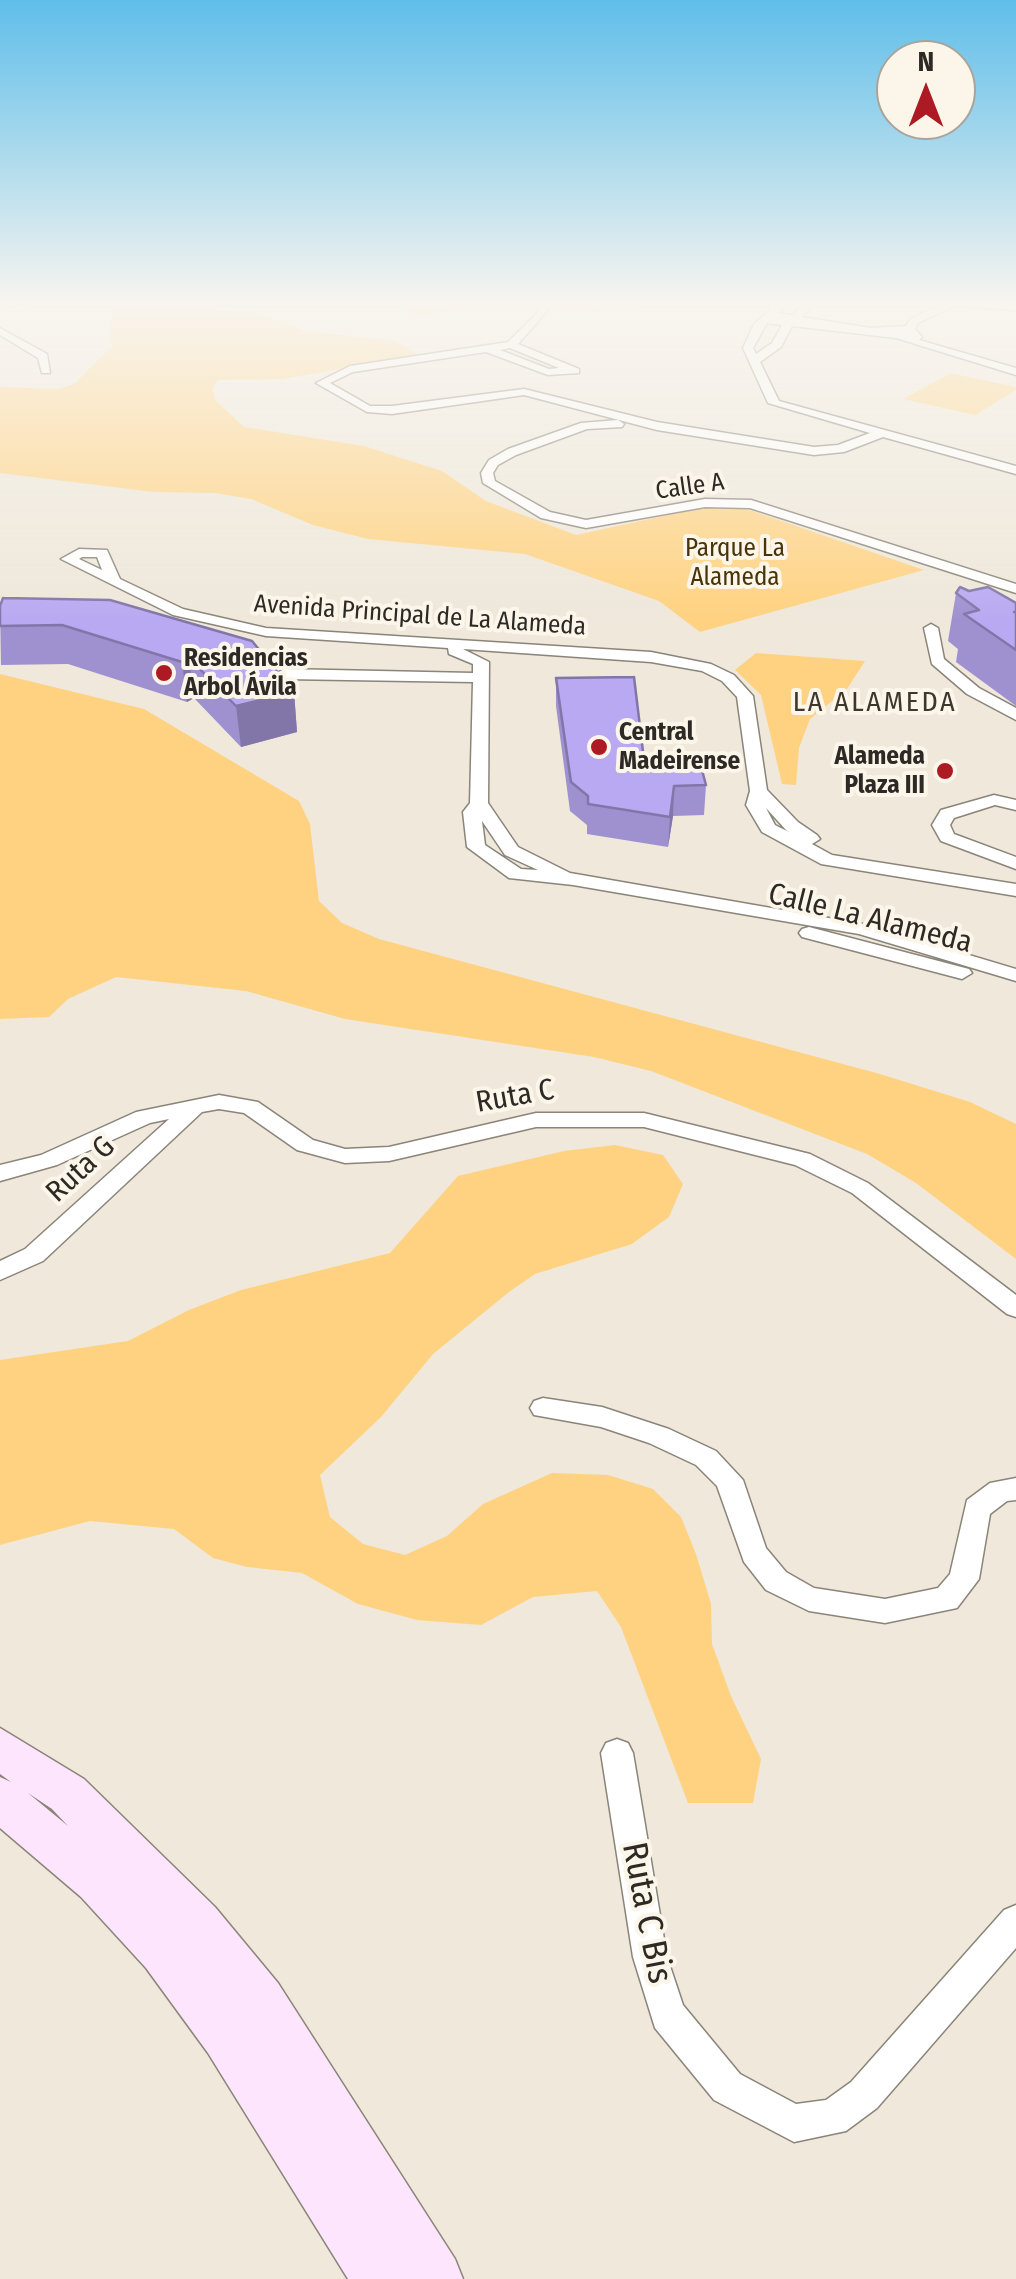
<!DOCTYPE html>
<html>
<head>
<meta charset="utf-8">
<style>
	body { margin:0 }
	#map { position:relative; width:1016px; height:2279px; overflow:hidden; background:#efe8db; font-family:"Fira Sans Condensed",sans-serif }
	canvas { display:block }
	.north { position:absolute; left:876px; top:40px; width:100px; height:100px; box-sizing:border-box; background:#fcf5e9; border:2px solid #a9a49b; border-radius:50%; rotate:0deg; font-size:28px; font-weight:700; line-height:40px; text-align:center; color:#2d2a26 }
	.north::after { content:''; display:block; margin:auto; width:35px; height:45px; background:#ad1a23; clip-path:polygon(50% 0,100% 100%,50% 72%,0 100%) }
</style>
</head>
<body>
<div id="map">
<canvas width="1016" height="2279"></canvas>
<div class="north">N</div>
</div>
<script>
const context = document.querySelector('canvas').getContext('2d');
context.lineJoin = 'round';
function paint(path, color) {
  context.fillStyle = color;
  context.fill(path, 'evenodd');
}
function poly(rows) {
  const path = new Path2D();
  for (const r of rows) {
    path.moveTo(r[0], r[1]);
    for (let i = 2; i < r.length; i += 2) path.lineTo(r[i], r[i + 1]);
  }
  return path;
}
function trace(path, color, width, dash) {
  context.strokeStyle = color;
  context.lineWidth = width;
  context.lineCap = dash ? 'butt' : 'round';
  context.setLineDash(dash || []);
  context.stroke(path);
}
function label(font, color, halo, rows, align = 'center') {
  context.font = font + ' "Fira Sans Condensed",sans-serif';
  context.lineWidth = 8;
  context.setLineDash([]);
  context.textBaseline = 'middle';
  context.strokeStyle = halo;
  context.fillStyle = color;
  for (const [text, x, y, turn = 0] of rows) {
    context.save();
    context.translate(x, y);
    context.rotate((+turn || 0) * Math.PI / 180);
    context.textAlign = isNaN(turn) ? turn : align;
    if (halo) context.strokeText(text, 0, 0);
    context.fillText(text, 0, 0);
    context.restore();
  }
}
paint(poly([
	[117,301,174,301,184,309,251,311,306,331,395,341,418,355,283,379,218,380,212,389,216,401,244,427,364,446,442,471,486,501,576,535,709,506,741,507,924,570,700,632,659,601,525,554,368,539,313,525,251,499,215,493,153,492,0,473,0,387,59,389,75,383,112,346,109,328],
	[400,301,632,301,641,304,599,312,500,307,414,315],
	[951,373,1016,387,1016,390,975,415,903,399],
	[756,653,865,661,847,689,810,719,799,748,796,785,782,784,761,695,735,670],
	[0,674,144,709,299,801,310,824,319,901,342,923,379,939,880,1074,970,1102,1016,1124,1016,1259,916,1183,867,1154,651,1071,594,1057,345,1019,246,991,116,977,68,999,49,1017,0,1019],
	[615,1145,663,1155,683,1184,669,1217,632,1244,535,1274,509,1292,433,1354,381,1417,320,1475,330,1517,363,1544,405,1555,447,1536,483,1504,552,1473,608,1475,653,1489,681,1517,696,1554,711,1604,712,1644,731,1696,761,1759,753,1803,688,1803,621,1627,597,1591,533,1597,481,1625,417,1620,358,1604,302,1573,247,1567,213,1558,174,1529,90,1521,0,1545,0,1360,128,1341,189,1310,241,1290,390,1253,458,1176,564,1151]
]), '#ffd281');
const street = poly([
	[26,301,25,303,0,308,0,302,26,301],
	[780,301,791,301,778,313,792,315,807,301,818,301,802,317,871,328,906,326,910,319,949,301,1016,304,1016,310,954,306,918,323,915,329,922,337,919,340,1016,368,1016,375,896,338,792,326,781,347,760,362,779,401,1016,466,1016,474,883,437,844,452,814,455,657,430,524,395,392,414,367,412,316,383,350,366,508,342,543,307,548,310,518,344,579,369,579,373,548,375,486,352,353,372,330,383,370,406,392,406,524,389,657,422,814,447,838,445,870,433,768,403,743,348,754,324,780,301],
	[767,323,782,325,772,343,756,354,753,348,767,323],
	[510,348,559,368,549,369,500,350,510,348],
	[0,328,47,354,50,373,42,373,38,358,0,335,0,328],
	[618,420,624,424,622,427,587,429,516,455,498,465,493,473,495,481,550,512,586,520,705,499,751,500,1016,584,1016,593,750,508,705,507,586,528,541,518,483,483,481,473,489,460,508,449,581,423,618,420],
	[79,549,107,550,120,579,183,609,266,628,651,652,711,664,734,675,753,696,767,790,798,822,817,835,820,839,812,844,832,855,1016,884,1016,896,821,864,762,832,746,805,750,791,737,697,722,681,702,671,651,662,463,649,489,662,488,803,518,847,570,873,869,925,1016,969,1016,981,859,934,573,885,509,878,467,847,463,812,470,803,473,682,284,679,276,674,284,669,473,673,473,664,449,654,448,648,266,636,173,615,61,559,79,549],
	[97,557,102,570,79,559,82,557,97,557],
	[766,808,786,830,789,832,775,825,766,808],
	[482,821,505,855,538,870,521,869,485,845,482,821],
	[931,624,938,628,944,659,979,688,1016,708,1016,720,967,694,932,664,924,628,931,624],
	[994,795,1016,800,1016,810,995,805,954,818,950,825,954,834,1016,857,1016,869,941,841,932,825,941,810,994,795],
	[809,927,969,969,972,973,962,979,802,937,799,933,802,929,809,927],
	[219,1095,258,1102,313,1140,345,1149,389,1147,536,1113,644,1113,810,1154,868,1183,1016,1295,1016,1317,1007,1314,852,1193,795,1165,644,1127,536,1127,389,1161,345,1163,297,1150,244,1113,219,1109,202,1112,43,1261,0,1280,0,1261,25,1249,169,1119,150,1123,57,1165,0,1181,0,1165,41,1155,136,1112,219,1095],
	[543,1398,602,1407,669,1429,716,1451,743,1480,766,1548,786,1572,814,1588,885,1599,938,1588,950,1574,967,1500,990,1483,1016,1478,1016,1500,1007,1501,990,1514,979,1579,957,1608,885,1623,809,1611,766,1590,744,1562,717,1486,696,1465,649,1443,601,1427,534,1415,530,1408,534,1401,543,1398],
	[617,1739,628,1743,633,1753,667,1957,683,2005,740,2074,796,2104,826,2100,851,2082,1004,1910,1016,1905,1016,1948,877,2108,846,2131,794,2142,714,2100,655,2028,633,1957,601,1753,606,1743,617,1739]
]);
const secondary = poly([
	[0,1728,84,1779,215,1907,278,1983,455,2259,463,2279,348,2279,208,2053,146,1968,81,1897,0,1828,0,1777,11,1782,0,1774,0,1728],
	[28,1793,52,1809,68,1826,28,1793]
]);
trace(street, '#8a8479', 3);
trace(secondary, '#8a8479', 3);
paint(street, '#fff');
paint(secondary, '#fce5fd');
paint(poly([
	[969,591,1016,603,1016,706,956,662,958,649,948,641,956,593],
	[3,598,294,692,297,732,241,747,194,698,187,702,68,664,1,665,0,606],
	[556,678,644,760,706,785,704,815,673,816,668,847,587,834,587,825,570,811,556,706]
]), '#9f91d0');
paint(poly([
	[189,658,194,698,187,702,182,662],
	[294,692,297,732,241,747,236,706],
	[674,786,673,816,668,847,670,817]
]), '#8276a9');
const building = poly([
	[960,587,969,591,988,587,1016,603,1016,612,1014,612,1016,613,1016,650,964,614,979,610,956,593,960,587],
	[3,598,110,600,252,641,294,692,236,706,189,658,182,662,62,625,0,626,0,606,3,598],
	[634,677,644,760,699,759,706,785,674,786,670,817,588,804,588,796,571,782,556,678,634,677]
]);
paint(building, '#b9a9f2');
trace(building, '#8276a9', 2.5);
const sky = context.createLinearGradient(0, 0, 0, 620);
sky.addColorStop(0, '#5fbeea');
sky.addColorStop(0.49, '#f8f5ef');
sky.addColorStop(1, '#f8f5ef00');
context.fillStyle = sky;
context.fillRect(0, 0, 1016, 620);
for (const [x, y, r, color] of [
	[164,673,10,"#ad1a23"],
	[599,747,10,"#ad1a23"],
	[945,771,10,"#ad1a23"]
]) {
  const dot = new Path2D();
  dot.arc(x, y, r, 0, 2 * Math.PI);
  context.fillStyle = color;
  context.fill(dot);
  trace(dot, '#fcf5e9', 4);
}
label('25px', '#2d2a26', '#fcf5e9', [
	["Calle A",690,487,-8],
	["Avenida Principal de La Alameda",420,616,4]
]);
label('25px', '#483408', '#fcf5e9', [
	["Parque La",735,549],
	["Alameda",735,578]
]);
label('bold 25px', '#2d2a26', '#fcf5e9', [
	["Residencias",184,659],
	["Arbol Ávila",184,688],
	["Central",619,733],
	["Madeirense",619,762],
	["Alameda",925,757,"right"],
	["Plaza III",925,786,"right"]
], 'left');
context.letterSpacing = '2.5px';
label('28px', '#3d372e', '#fcf5e9', [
	["LA ALAMEDA",875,703]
]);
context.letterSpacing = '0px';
label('30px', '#2d2a26', '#fcf5e9', [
	["Calle La Alameda",870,919,14],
	["Ruta C",515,1097,-10],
	["Ruta G",81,1170,-43]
]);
label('35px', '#2d2a26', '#fcf5e9', [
	["Ruta C Bis",646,1913,79]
]);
</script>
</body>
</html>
